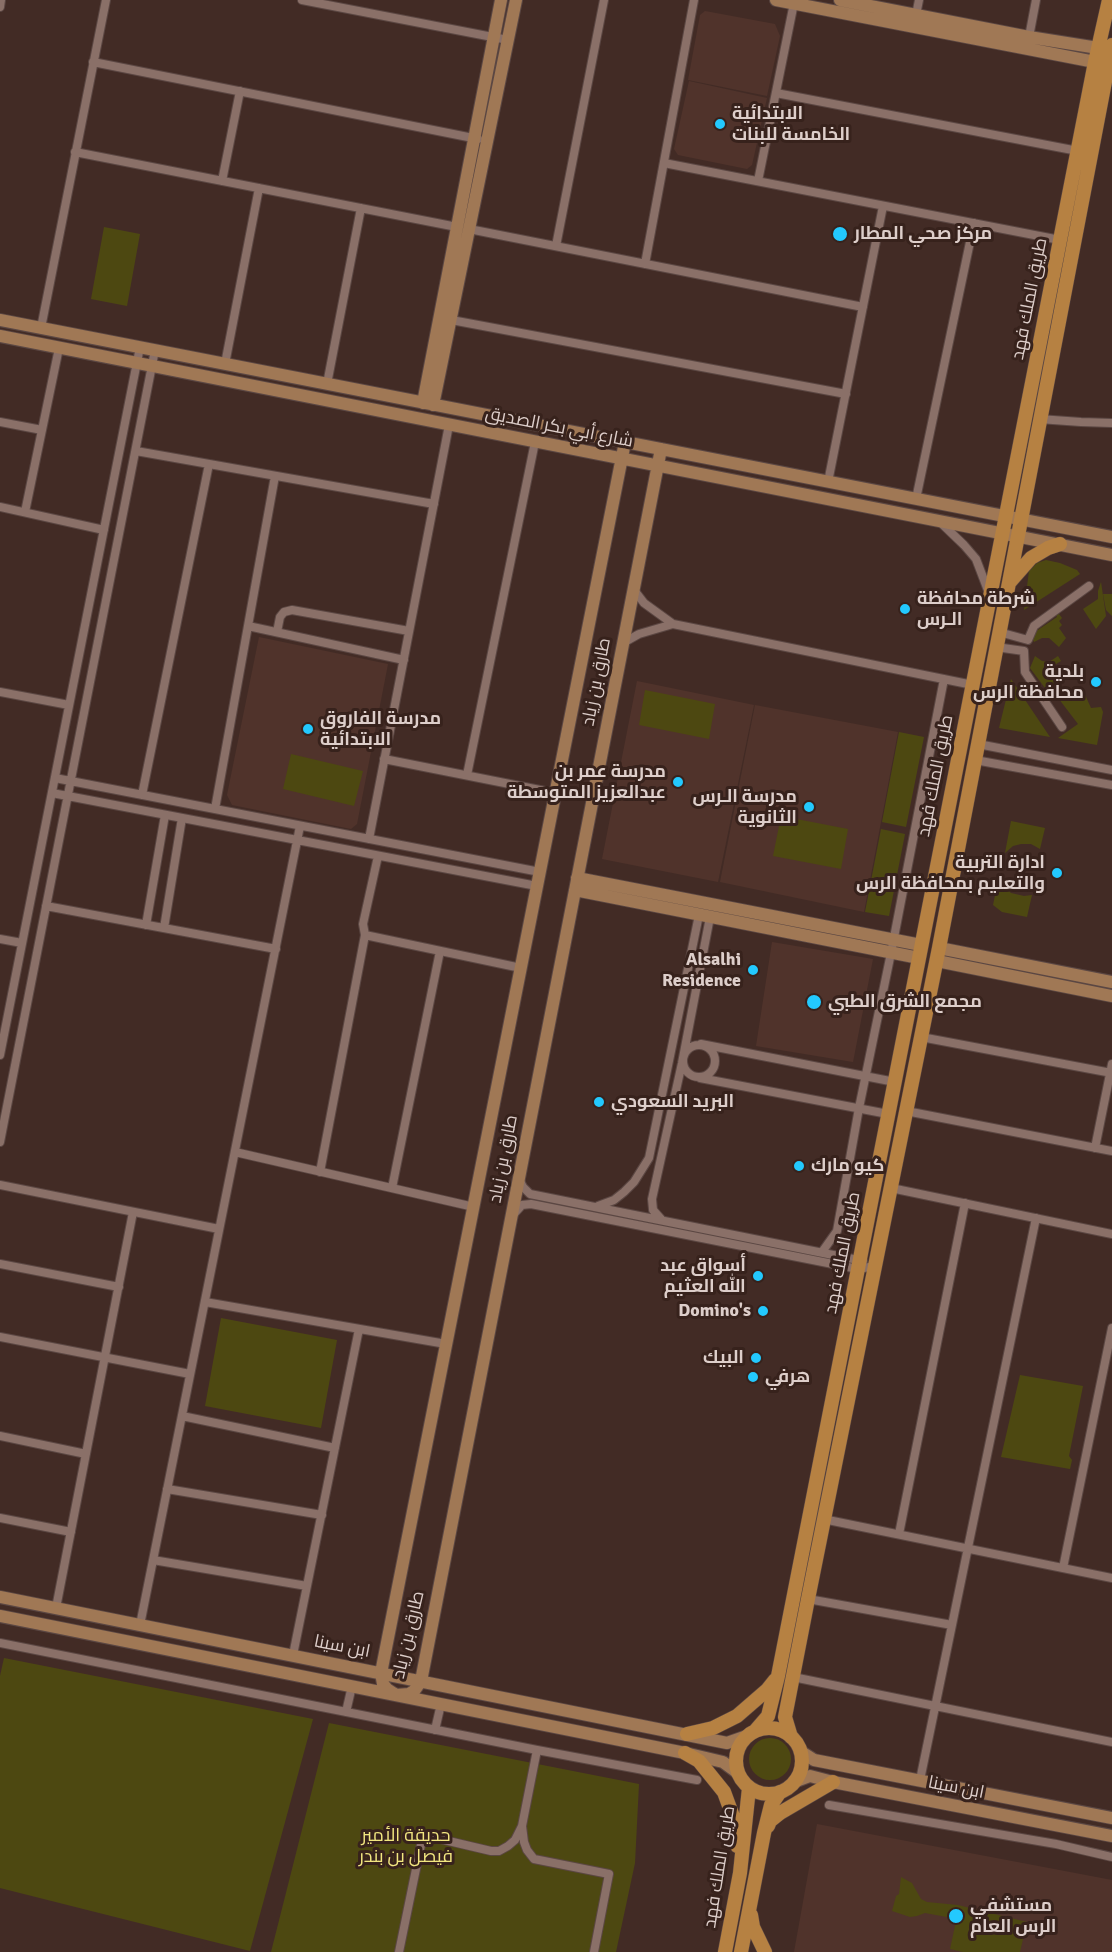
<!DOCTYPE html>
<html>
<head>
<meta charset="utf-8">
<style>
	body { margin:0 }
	canvas { display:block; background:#422b25 }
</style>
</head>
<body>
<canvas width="1112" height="1952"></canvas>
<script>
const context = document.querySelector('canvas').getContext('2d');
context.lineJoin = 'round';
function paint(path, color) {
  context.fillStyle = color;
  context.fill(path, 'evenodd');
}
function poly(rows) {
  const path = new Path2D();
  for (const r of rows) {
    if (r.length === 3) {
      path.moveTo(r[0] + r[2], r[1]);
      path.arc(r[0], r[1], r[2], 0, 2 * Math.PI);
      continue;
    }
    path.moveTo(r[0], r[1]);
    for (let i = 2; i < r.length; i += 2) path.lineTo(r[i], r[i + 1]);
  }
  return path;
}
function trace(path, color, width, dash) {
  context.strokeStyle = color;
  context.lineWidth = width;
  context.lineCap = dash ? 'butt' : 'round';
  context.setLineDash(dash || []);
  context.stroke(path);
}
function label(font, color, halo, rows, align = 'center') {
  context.font = font + ' Signika,Cairo,sans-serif';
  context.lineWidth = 6;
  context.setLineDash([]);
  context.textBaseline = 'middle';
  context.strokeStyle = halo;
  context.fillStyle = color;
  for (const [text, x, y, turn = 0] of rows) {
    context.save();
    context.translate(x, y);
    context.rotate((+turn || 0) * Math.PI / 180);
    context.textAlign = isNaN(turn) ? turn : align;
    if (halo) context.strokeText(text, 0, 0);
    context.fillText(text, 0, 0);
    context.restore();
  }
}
paint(poly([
	[705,11,775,24,780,36,767,96,688,80,700,15],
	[689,81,767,98,752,165,747,169,678,155,674,149],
	[259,637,388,664,357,824,351,829,232,805,227,795],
	[637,681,754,705,718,882,602,859],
	[755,705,898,732,864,912,720,882],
	[772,942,873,959,853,1062,756,1046],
	[817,1824,1112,1880,1112,1952,794,1952]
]), '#50332b');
paint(poly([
	[104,227,140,234,127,306,91,299],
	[1046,560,1060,563,1077,570,1080,574,1024,610,1029,571,1037,563],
	[1101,582,1106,616,1096,629,1083,609,1098,599,1098,591],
	[1103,594,1112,594,1112,616,1106,610],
	[1059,614,1062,618,1059,621,1062,625,1059,628,1066,638,1059,647,1049,638,1042,638,1034,642,1032,638,1035,632,1057,617,1056,615],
	[1035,656,1042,661,1049,662,1058,656,1061,661,1051,667,1053,672,1051,674,1052,678,1065,696,1082,688,1091,708,1101,707,1103,712,1097,745,1058,738,1078,724,1049,686,1045,688,1030,668],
	[1011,679,1050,737,999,728],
	[645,690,715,704,709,739,639,725],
	[899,732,924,737,906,827,882,822],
	[291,754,363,771,354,806,283,789],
	[781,816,848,829,841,869,773,856],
	[1011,821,1045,828,1040,849,1031,844,1021,844,1013,846,1005,853],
	[881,829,905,834,889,916,865,912],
	[999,876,1002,884,1011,893,1024,896,1032,895,1027,917,1002,912,993,905],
	[221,1318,337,1340,321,1428,205,1406],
	[1020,1375,1083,1386,1069,1456,1072,1460,1070,1469,1001,1457],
	[4,1658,313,1719,250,1951,0,1888,0,1676],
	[329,1723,639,1784,635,1863,616,1952,271,1952],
	[770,1759,21],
	[901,1877,912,1883,921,1899,927,1902,958,1905,1027,1922,1020,1952,963,1952,950,1949,956,1921,952,1918,925,1913,917,1916,910,1917,892,1911,896,1896,899,1894]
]), '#4d4811');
const street = poly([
	[302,0,508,40],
	[0,7,1,0],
	[916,15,919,0],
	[1029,37,1036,0],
	[93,62,478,139],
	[776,93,1078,151],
	[75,152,457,227],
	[664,163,1060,240],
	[222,181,240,91],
	[758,181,794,3],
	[469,229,863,307],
	[556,246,604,0],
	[645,264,694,0],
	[446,319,846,394],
	[41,328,106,0],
	[225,364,259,188],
	[327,384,361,208],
	[1039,419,1081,422,1112,423],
	[0,422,42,430],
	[136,451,434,504],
	[828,482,883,206],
	[916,499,974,223],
	[0,507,104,530],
	[25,512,59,348],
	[939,521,964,545,976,559,989,593],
	[673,624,973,685],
	[248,626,404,660],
	[277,632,280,617,284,612,292,610,409,631],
	[999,632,1028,640,1034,626,1089,586],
	[623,643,639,634,673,624,644,603,634,590],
	[996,647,1024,651,1025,672,1062,727],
	[0,692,69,705],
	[978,744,1112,770],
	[384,759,555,793],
	[975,760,1112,785],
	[467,775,535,442],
	[55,778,540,872],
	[52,793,537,886],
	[142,795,209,464],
	[215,809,275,476],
	[369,839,449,425],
	[46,906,276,949],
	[146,925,165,815],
	[164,928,182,818],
	[365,935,363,924,378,856],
	[0,939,22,943],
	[921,1037,1112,1073],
	[701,1044,895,1082],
	[699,1061,16],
	[0,1055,140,347],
	[700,1078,888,1114],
	[906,1111,1112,1151],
	[0,1142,155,350],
	[1095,1148,1112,1064],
	[235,1152,474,1207],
	[320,1172,365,935,521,968],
	[519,1179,523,1187,530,1194,863,1261],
	[0,1185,219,1229],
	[392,1188,440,951],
	[891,1188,1112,1234],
	[598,1206,614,1200,624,1192,634,1182,649,1158,699,915],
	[512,1216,522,1205,531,1204,858,1269,875,1266],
	[661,1219,653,1210,652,1199,682,1063,710,917],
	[822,1252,837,1231,859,1108,891,953,944,679],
	[0,1264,119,1287],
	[205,1302,446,1344],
	[0,1337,190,1374],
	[182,1416,335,1448],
	[0,1436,86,1454],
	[167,1489,322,1515],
	[0,1518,71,1532],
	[823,1519,1112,1578],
	[899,1534,965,1203],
	[153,1560,307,1586],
	[1063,1568,1112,1328],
	[808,1599,952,1625],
	[56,1608,133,1212],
	[140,1625,300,826],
	[0,1643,537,1750,697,1780],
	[293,1655,359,1329],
	[793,1677,1112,1742],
	[346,1712,352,1686],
	[435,1730,441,1704],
	[920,1780,1036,1218],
	[829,1805,1056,1844,1112,1857],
	[522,1826,537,1750],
	[399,1952,423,1835,491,1851,499,1851,508,1846,515,1840,522,1826,524,1842,527,1850,534,1859,609,1874,594,1952]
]);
const secondary = poly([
	[776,0,1095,62],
	[840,0,1029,37,1098,48],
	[0,320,1112,537],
	[0,336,1112,555],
	[423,403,501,0],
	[433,405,516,0],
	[625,442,381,1673,383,1684,387,1689,396,1695,409,1694,414,1691,421,1681,661,449],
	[577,878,921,945],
	[575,890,919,958],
	[939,948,1112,982],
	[937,961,1112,996],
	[0,1597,727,1743,747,1736],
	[0,1616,685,1753,723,1762,738,1773],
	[800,1751,814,1760,1112,1818],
	[794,1782,810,1776,833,1782,1112,1836]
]);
const primary = poly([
	[1009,583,1031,558,1048,548,1060,544],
	[769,1761,33],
	[755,1731,768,1716,778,1676,1095,62,1109,0],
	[687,1734,713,1728,737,1716,767,1690,775,1680],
	[791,1737,785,1717,808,1599,939,948,1112,45],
	[685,1753,699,1761,724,1792,735,1822,737,1846],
	[768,1826,770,1821,780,1813,833,1782],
	[751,1915,753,1927,765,1952],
	[725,1952,740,1873,749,1788],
	[741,1952,764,1833,771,1805,780,1792]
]);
trace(street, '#5b4743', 10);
trace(secondary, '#5b4743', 14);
trace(primary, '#5b4743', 15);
trace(street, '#8a7068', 8);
trace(secondary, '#a07855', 12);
trace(primary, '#b68142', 14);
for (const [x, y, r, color] of [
	[720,124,6,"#23c9fe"],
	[840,234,8,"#23c9fe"],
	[905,609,6,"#23c9fe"],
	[1096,682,6,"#23c9fe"],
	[308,729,6,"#23c9fe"],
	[678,782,6,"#23c9fe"],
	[809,807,6,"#23c9fe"],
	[1057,873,6,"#23c9fe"],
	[753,970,6,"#23c9fe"],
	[814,1002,8,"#23c9fe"],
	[599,1102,6,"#23c9fe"],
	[799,1166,6,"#23c9fe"],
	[758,1276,6,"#23c9fe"],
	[763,1311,6,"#23c9fe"],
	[756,1358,6,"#23c9fe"],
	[753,1377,6,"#23c9fe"],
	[956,1916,8,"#23c9fe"]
]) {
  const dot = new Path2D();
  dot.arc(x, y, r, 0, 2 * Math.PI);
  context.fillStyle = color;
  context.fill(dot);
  trace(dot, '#37221c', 2);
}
label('bold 18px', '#ddceca', '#37221c', [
	["الابتدائية",732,114],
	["الخامسة للبنات",732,135],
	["مركز صحي المطار",854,234],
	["شرطة محافظة",917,599],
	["الـرس",917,620],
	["بلدية",1084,672,"right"],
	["محافظة الرس",1084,693,"right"],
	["مدرسة الفاروق",320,719],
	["الابتدائية",320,740],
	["مدرسة عمر بن",666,772,"right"],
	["عبدالعزيز المتوسطة",666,793,"right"],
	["مدرسة الـرس",797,797,"right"],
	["الثانوية",797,818,"right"],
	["ادارة التربية",1045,863,"right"],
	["والتعليم بمحافظة الرس",1045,884,"right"],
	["Alsalhi",741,960,"right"],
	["Residence",741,981,"right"],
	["مجمع الشرق الطبي",828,1002],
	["البريد السعودي",611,1102],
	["كيو مارك",811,1166],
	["أسواق عبد",746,1266,"right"],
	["الله العثيم",746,1287,"right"],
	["Domino's",751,1311,"right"],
	["البيك",744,1358,"right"],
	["هرفي",765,1377],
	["مستشفي",970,1906],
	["الرس العام",970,1927]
], 'left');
label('18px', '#ddceca', '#37221c', [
	["طريق الملك فهد",1030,299,-79],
	["شارع أبي بكر الصديق",559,428,11],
	["طارق بن زياد",597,682,-79],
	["طريق الملك فهد",936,776,-79],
	["طارق بن زياد",504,1159,-79],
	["طريق الملك فهد",843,1253,-79],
	["طارق بن زياد",409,1635,-77],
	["ابن سينا",342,1647,11],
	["ابن سينا",956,1788,11],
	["طريق الملك فهد",720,1867,-81]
]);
label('18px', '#f2e780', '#37221c', [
	["حديقة الأمير",406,1836],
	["فيصل بن بندر",406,1857]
]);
</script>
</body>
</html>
